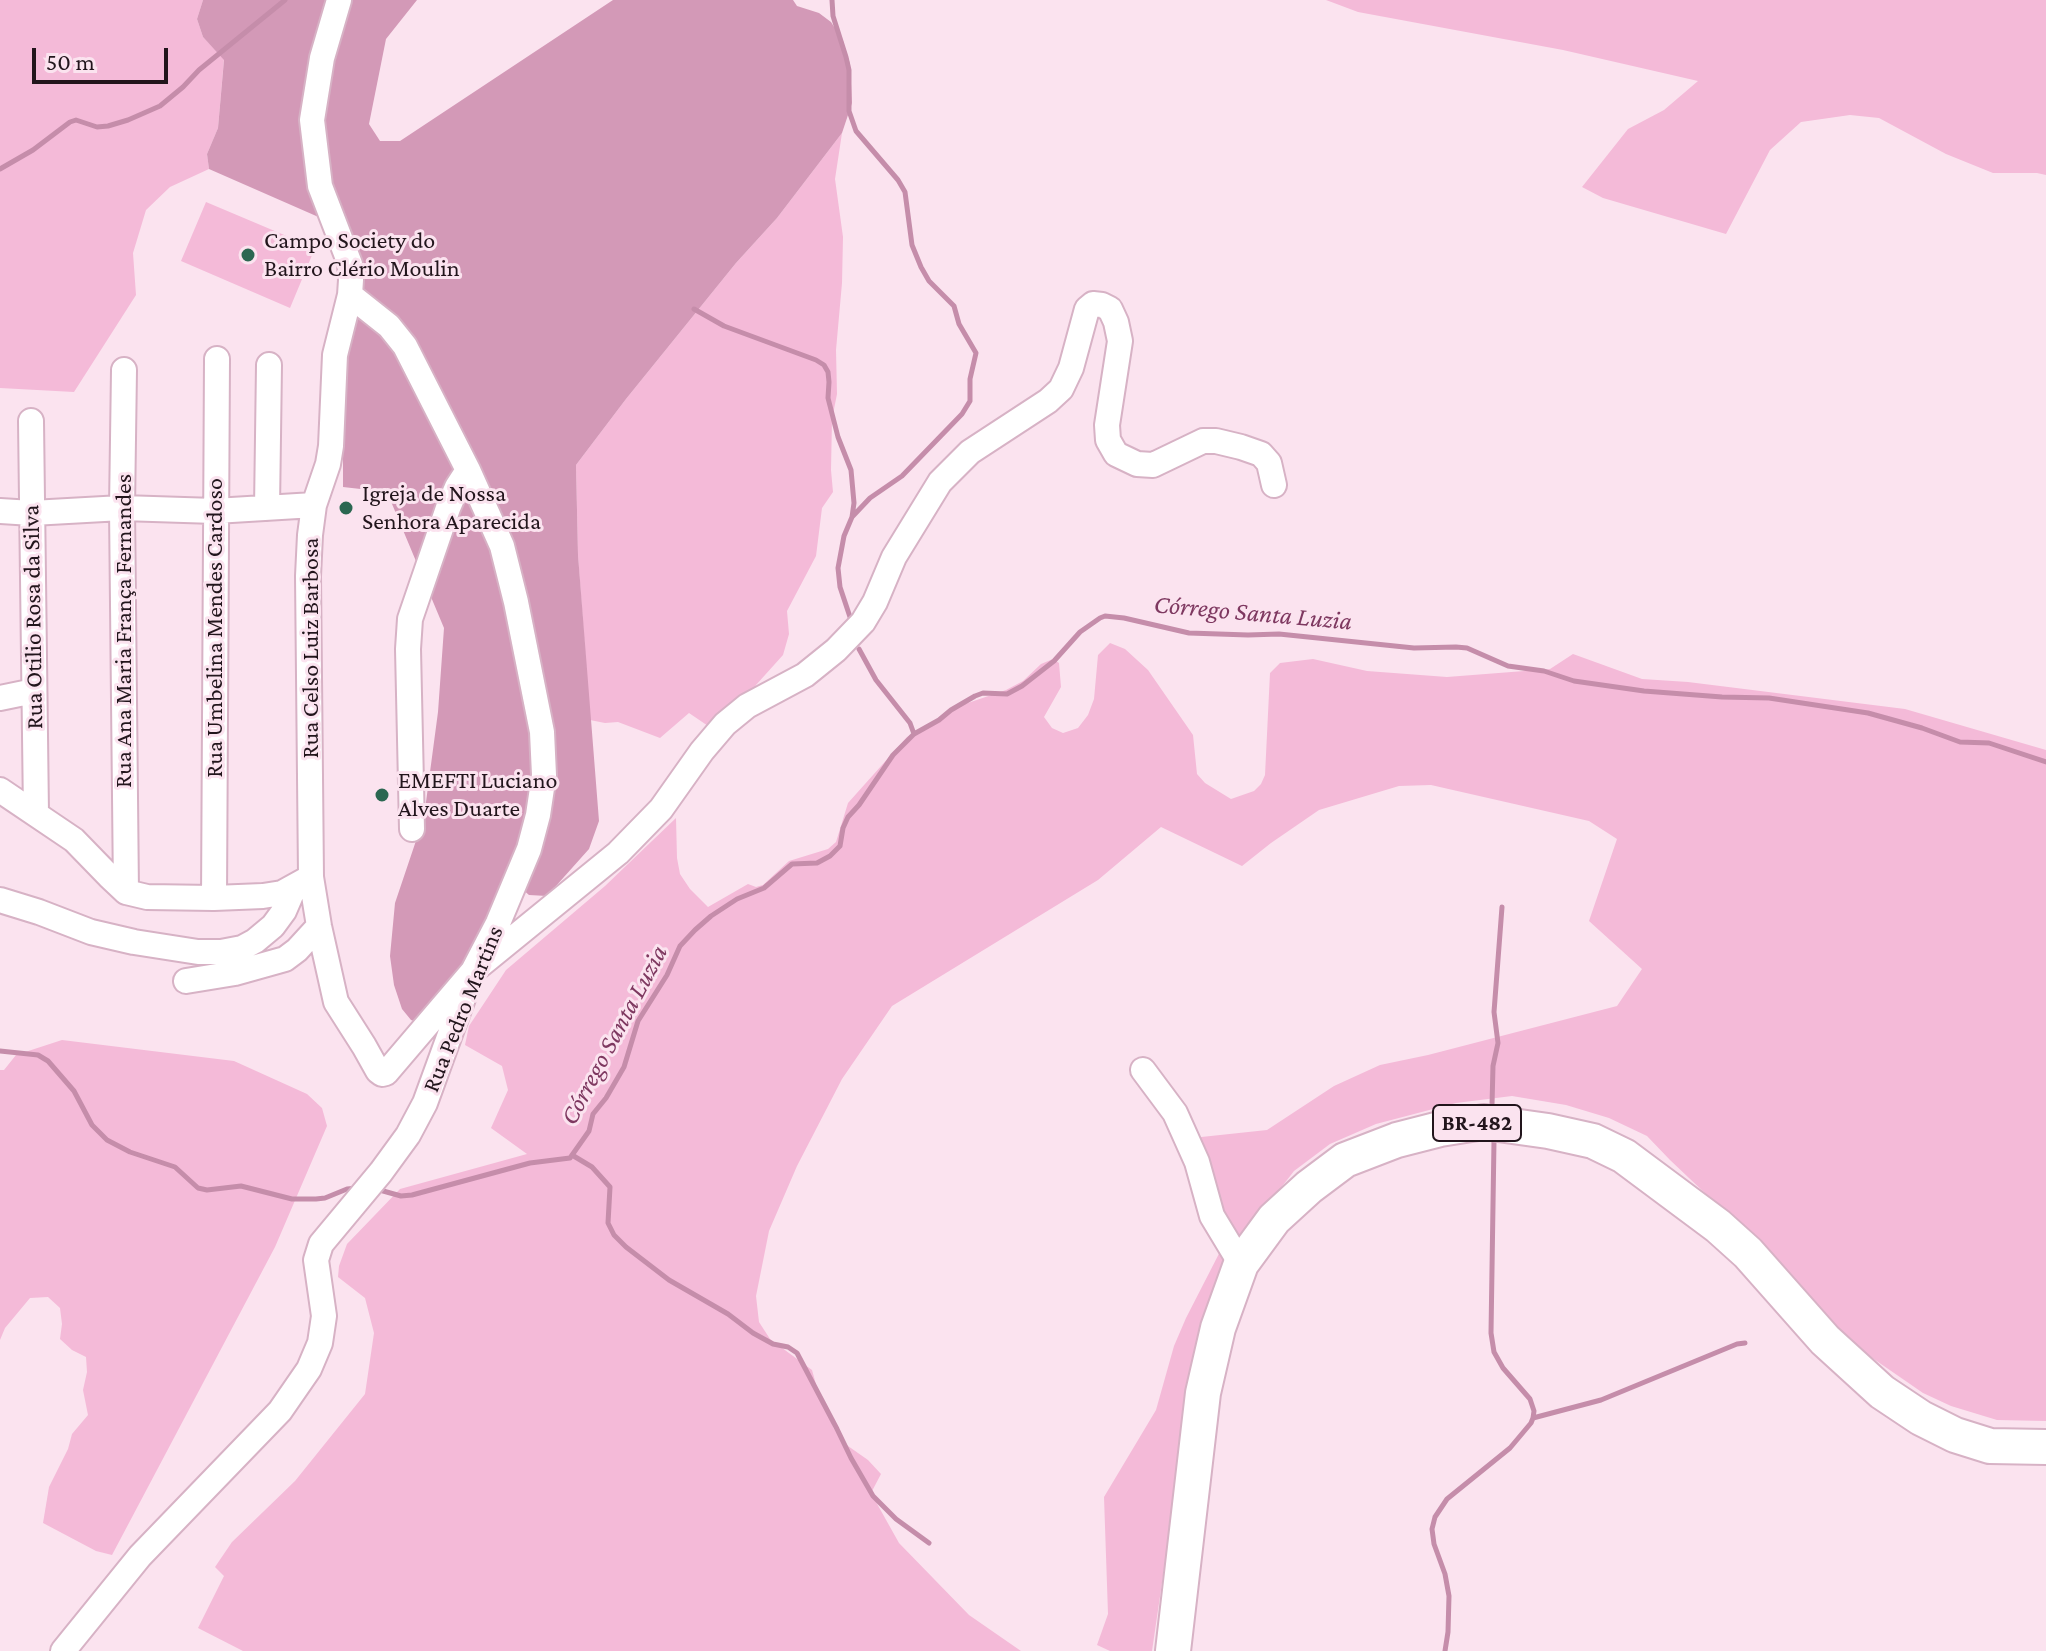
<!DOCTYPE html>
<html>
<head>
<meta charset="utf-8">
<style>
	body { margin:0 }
	#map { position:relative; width:2046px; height:1651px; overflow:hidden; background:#fbe3ef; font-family:"Crimson Pro",serif }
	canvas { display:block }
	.scale { position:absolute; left:32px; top:48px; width:136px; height:36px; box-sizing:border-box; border:4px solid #22151c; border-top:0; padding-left:10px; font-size:24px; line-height:28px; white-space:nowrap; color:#22151c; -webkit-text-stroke:6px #fbe3ef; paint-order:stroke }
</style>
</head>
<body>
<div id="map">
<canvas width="2046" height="1651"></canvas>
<div class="scale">50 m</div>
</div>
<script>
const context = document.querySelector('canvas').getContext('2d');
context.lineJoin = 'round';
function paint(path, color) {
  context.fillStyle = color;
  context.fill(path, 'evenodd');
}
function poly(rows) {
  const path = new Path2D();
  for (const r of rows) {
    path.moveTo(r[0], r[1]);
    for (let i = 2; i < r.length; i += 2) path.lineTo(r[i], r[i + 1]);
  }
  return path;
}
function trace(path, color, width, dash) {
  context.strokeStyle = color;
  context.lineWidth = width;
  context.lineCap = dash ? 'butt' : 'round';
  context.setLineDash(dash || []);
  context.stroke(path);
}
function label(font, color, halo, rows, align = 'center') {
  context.font = font + ' "Crimson Pro",serif';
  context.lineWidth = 6;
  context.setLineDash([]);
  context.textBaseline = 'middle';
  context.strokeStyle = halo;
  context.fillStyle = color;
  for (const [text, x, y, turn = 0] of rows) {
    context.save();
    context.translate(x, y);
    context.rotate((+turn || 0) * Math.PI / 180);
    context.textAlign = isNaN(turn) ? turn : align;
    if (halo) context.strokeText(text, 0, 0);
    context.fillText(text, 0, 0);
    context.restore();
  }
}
paint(poly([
	[0,0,203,0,197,19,203,37,224,59,218,128,207,154,209,169,170,187,146,210,133,253,136,295,74,392,0,388],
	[1326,0,2046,0,2046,175,2037,173,1993,173,1946,154,1879,118,1850,115,1801,122,1770,150,1726,234,1603,198,1582,187,1628,129,1664,110,1698,81,1563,50,1358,12],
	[842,133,835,179,843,237,842,283,836,350,837,394,832,419,831,470,833,492,822,508,816,556,787,611,789,634,783,655,756,685,751,694,714,730,689,713,660,738,618,722,605,723,590,720,578,555,576,465,626,399,736,263,777,218],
	[206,202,315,248,290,308,181,261],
	[1110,643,1125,649,1148,670,1193,735,1197,774,1205,783,1231,799,1254,791,1261,784,1265,775,1270,673,1280,663,1313,659,1367,671,1447,677,1550,669,1573,654,1642,679,1688,682,1905,709,2046,750,2046,1421,1997,1420,1951,1406,1923,1393,1839,1335,1727,1214,1670,1160,1647,1136,1609,1118,1566,1105,1512,1096,1456,1103,1376,1124,1330,1144,1294,1171,1262,1212,1192,1378,1152,1651,1110,1651,1097,1645,1108,1614,1104,1497,1156,1410,1174,1346,1186,1318,1226,1240,1192,1138,1267,1130,1334,1086,1380,1065,1428,1055,1617,1006,1642,969,1589,921,1617,839,1589,821,1431,785,1399,786,1319,810,1271,843,1242,866,1161,827,1098,880,892,1006,842,1079,797,1166,769,1231,756,1296,759,1322,770,1339,812,1370,819,1395,834,1429,848,1446,868,1460,881,1474,871,1493,899,1543,969,1615,1021,1651,243,1651,198,1628,224,1576,215,1567,232,1542,295,1481,365,1394,374,1333,365,1298,338,1277,339,1266,347,1244,400,1189,527,1154,491,1128,508,1090,502,1066,465,1045,469,1026,506,970,605,886,676,818,677,858,680,874,690,889,708,907,748,884,756,887,763,885,789,861,828,849,836,842,848,803,907,737,965,704,1006,690,1023,681,1041,664,1053,659,1059,663,1061,687,1044,717,1052,728,1063,733,1078,728,1088,715,1094,699,1098,655],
	[62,1040,234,1061,307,1094,322,1108,327,1126,275,1247,112,1555,96,1551,43,1523,49,1487,68,1449,72,1434,88,1415,83,1390,87,1372,86,1357,72,1350,60,1339,62,1324,60,1308,48,1297,30,1298,5,1328,0,1340,0,1070,4,1070,16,1055]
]), '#f4bad8');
paint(poly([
	[203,0,417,0,386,39,369,124,380,141,400,141,613,0,793,0,797,6,819,13,831,22,843,41,850,64,852,103,842,133,777,218,736,263,626,399,576,465,578,555,599,821,589,849,547,896,529,895,521,888,427,1026,411,1020,402,1009,394,985,390,956,395,903,424,817,438,712,444,628,387,492,343,487,343,387,351,237,339,226,209,169,207,154,218,128,224,60,203,37,197,19]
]), '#d399b7');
trace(poly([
	[832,0,833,16,846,57,849,70,849,111,856,131,898,180,905,192,912,245,921,267,929,281,954,306,959,324,976,353,970,379,970,401,962,414,902,476,870,498,852,517,844,536,838,568,840,587,852,623],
	[0,169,33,150,70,122,76,120,97,127,108,126,128,120,160,106,183,87,199,70,285,0],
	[694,309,724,326,816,360,824,365,828,372,829,382,828,398,838,437,851,470,854,503,852,517],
	[859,649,876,680,910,723,914,734],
	[0,1051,38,1055,48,1061,74,1091,92,1125,107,1140,130,1152,175,1167,198,1188,207,1190,241,1186,292,1199,316,1199,325,1198,347,1189,358,1188],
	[1492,1105,1493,1066,1498,1043,1494,1012,1502,907],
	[572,1155,592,1167,610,1187,608,1223,614,1235,626,1247,669,1280,728,1314,753,1333,773,1344,788,1347,797,1353,837,1429,851,1458,873,1496,896,1519,929,1543],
	[376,1189,401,1196,412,1195,530,1163,570,1158,589,1131,593,1114,606,1098,624,1067,638,1021,667,975,680,946,695,930,711,916,737,899,764,888,792,864,817,863,830,856,840,846,843,828,848,817,859,805,893,755,914,734,939,720,951,710,975,696,983,693,1007,694,1022,686,1054,661,1080,632,1100,618,1105,616,1124,618,1189,633,1248,635,1279,634,1414,648,1456,647,1467,648,1508,666,1544,671,1574,681,1644,691,1722,697,1769,698,1868,713,1922,728,1960,742,1989,743,2046,762],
	[1533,1418,1601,1400,1737,1344,1745,1343],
	[1445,1651,1448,1632,1449,1596,1445,1574,1434,1544,1432,1529,1435,1517,1447,1499,1510,1448,1531,1423,1533,1418,1534,1411,1530,1399,1503,1368,1494,1352,1491,1333,1494,1141]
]), '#c58daa', 5);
const minor = poly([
	[339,0,322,58,312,120,320,186,350,264,351,280,350,295,335,355,331,446,328,464,314,505,310,535,308,576,311,877,319,926,336,1002,364,1046,378,1071,382,1074,386,1073,473,971,618,853,661,809,702,751,725,724,747,706,805,675,836,650,863,622,875,602,894,557,940,482,970,452,1048,401,1061,389,1071,368,1087,309,1093,304,1102,305,1110,309,1116,322,1120,341,1107,425,1108,440,1116,454,1137,464,1153,465,1203,441,1216,441,1241,447,1261,454,1269,463,1274,485],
	[124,370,122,508,126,892],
	[31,421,36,813],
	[267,508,269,365],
	[0,511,32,513,122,508,215,511,314,505],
	[0,698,34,691],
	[0,790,74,840,109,876,126,892,147,897,214,898,263,896,282,893,311,877],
	[412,829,408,649,410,619,448,508,457,487,468,470],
	[214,898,217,359],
	[0,900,39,912,91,932,134,942,198,952,221,952,242,948,255,941,273,926,284,911,294,888],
	[186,981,235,973,285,959,297,950,319,926],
	[1143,1070,1175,1113,1197,1162,1212,1216,1241,1264],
	[63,1651,140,1556,280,1411,309,1369,320,1343,324,1316,316,1260,321,1244,381,1172,408,1135,425,1103,473,971,498,923,529,849,538,815,544,775,542,732,516,602,502,546,468,470,405,346,389,326,350,295]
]);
const highway = poly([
	[1173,1651,1203,1393,1218,1328,1241,1264,1274,1219,1309,1187,1345,1160,1397,1140,1440,1129,1484,1122,1548,1131,1593,1141,1624,1156,1718,1226,1748,1253,1825,1340,1882,1392,1921,1418,1955,1435,1990,1446,2046,1447]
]);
trace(minor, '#d7b2c5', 28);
trace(highway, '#d7b2c5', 38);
trace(minor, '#fff', 24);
trace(highway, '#fff', 34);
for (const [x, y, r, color] of [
	[248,255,8,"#2b6751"],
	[346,508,8,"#2b6751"],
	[382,795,8,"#2b6751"]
]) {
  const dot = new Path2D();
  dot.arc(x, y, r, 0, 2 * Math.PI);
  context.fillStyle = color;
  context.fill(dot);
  trace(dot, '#fbe3ef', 3);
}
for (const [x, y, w] of [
	[1477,1123,88]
]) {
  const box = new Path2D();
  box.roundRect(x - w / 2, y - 18, w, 36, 6);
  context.fillStyle = '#fbe3ef';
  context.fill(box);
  trace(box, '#22151c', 2);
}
label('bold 22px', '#22151c', null, [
	["BR-482",1477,1123]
]);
label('24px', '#22151c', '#fbe3ef', [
	["Campo Society do",264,241],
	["Bairro Clério Moulin",264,269],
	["Igreja de Nossa",362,494],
	["Senhora Aparecida",362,522],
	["EMEFTI Luciano",398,781],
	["Alves Duarte",398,809]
], 'left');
label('24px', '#22151c', '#fbe3ef', [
	["Rua Otilio Rosa da Silva",33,617,-91],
	["Rua Umbelina Mendes Cardoso",215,628,-90],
	["Rua Ana Maria França Fernandes",124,631,-90],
	["Rua Celso Luiz Barbosa",311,648,-90],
	["Rua Pedro Martins",463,1009,-68]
]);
label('italic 26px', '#7e3860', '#fbe3ef', [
	["Córrego Santa Luzia",1253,613,5],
	["Córrego Santa Luzia",614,1035,-62]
]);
</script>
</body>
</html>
